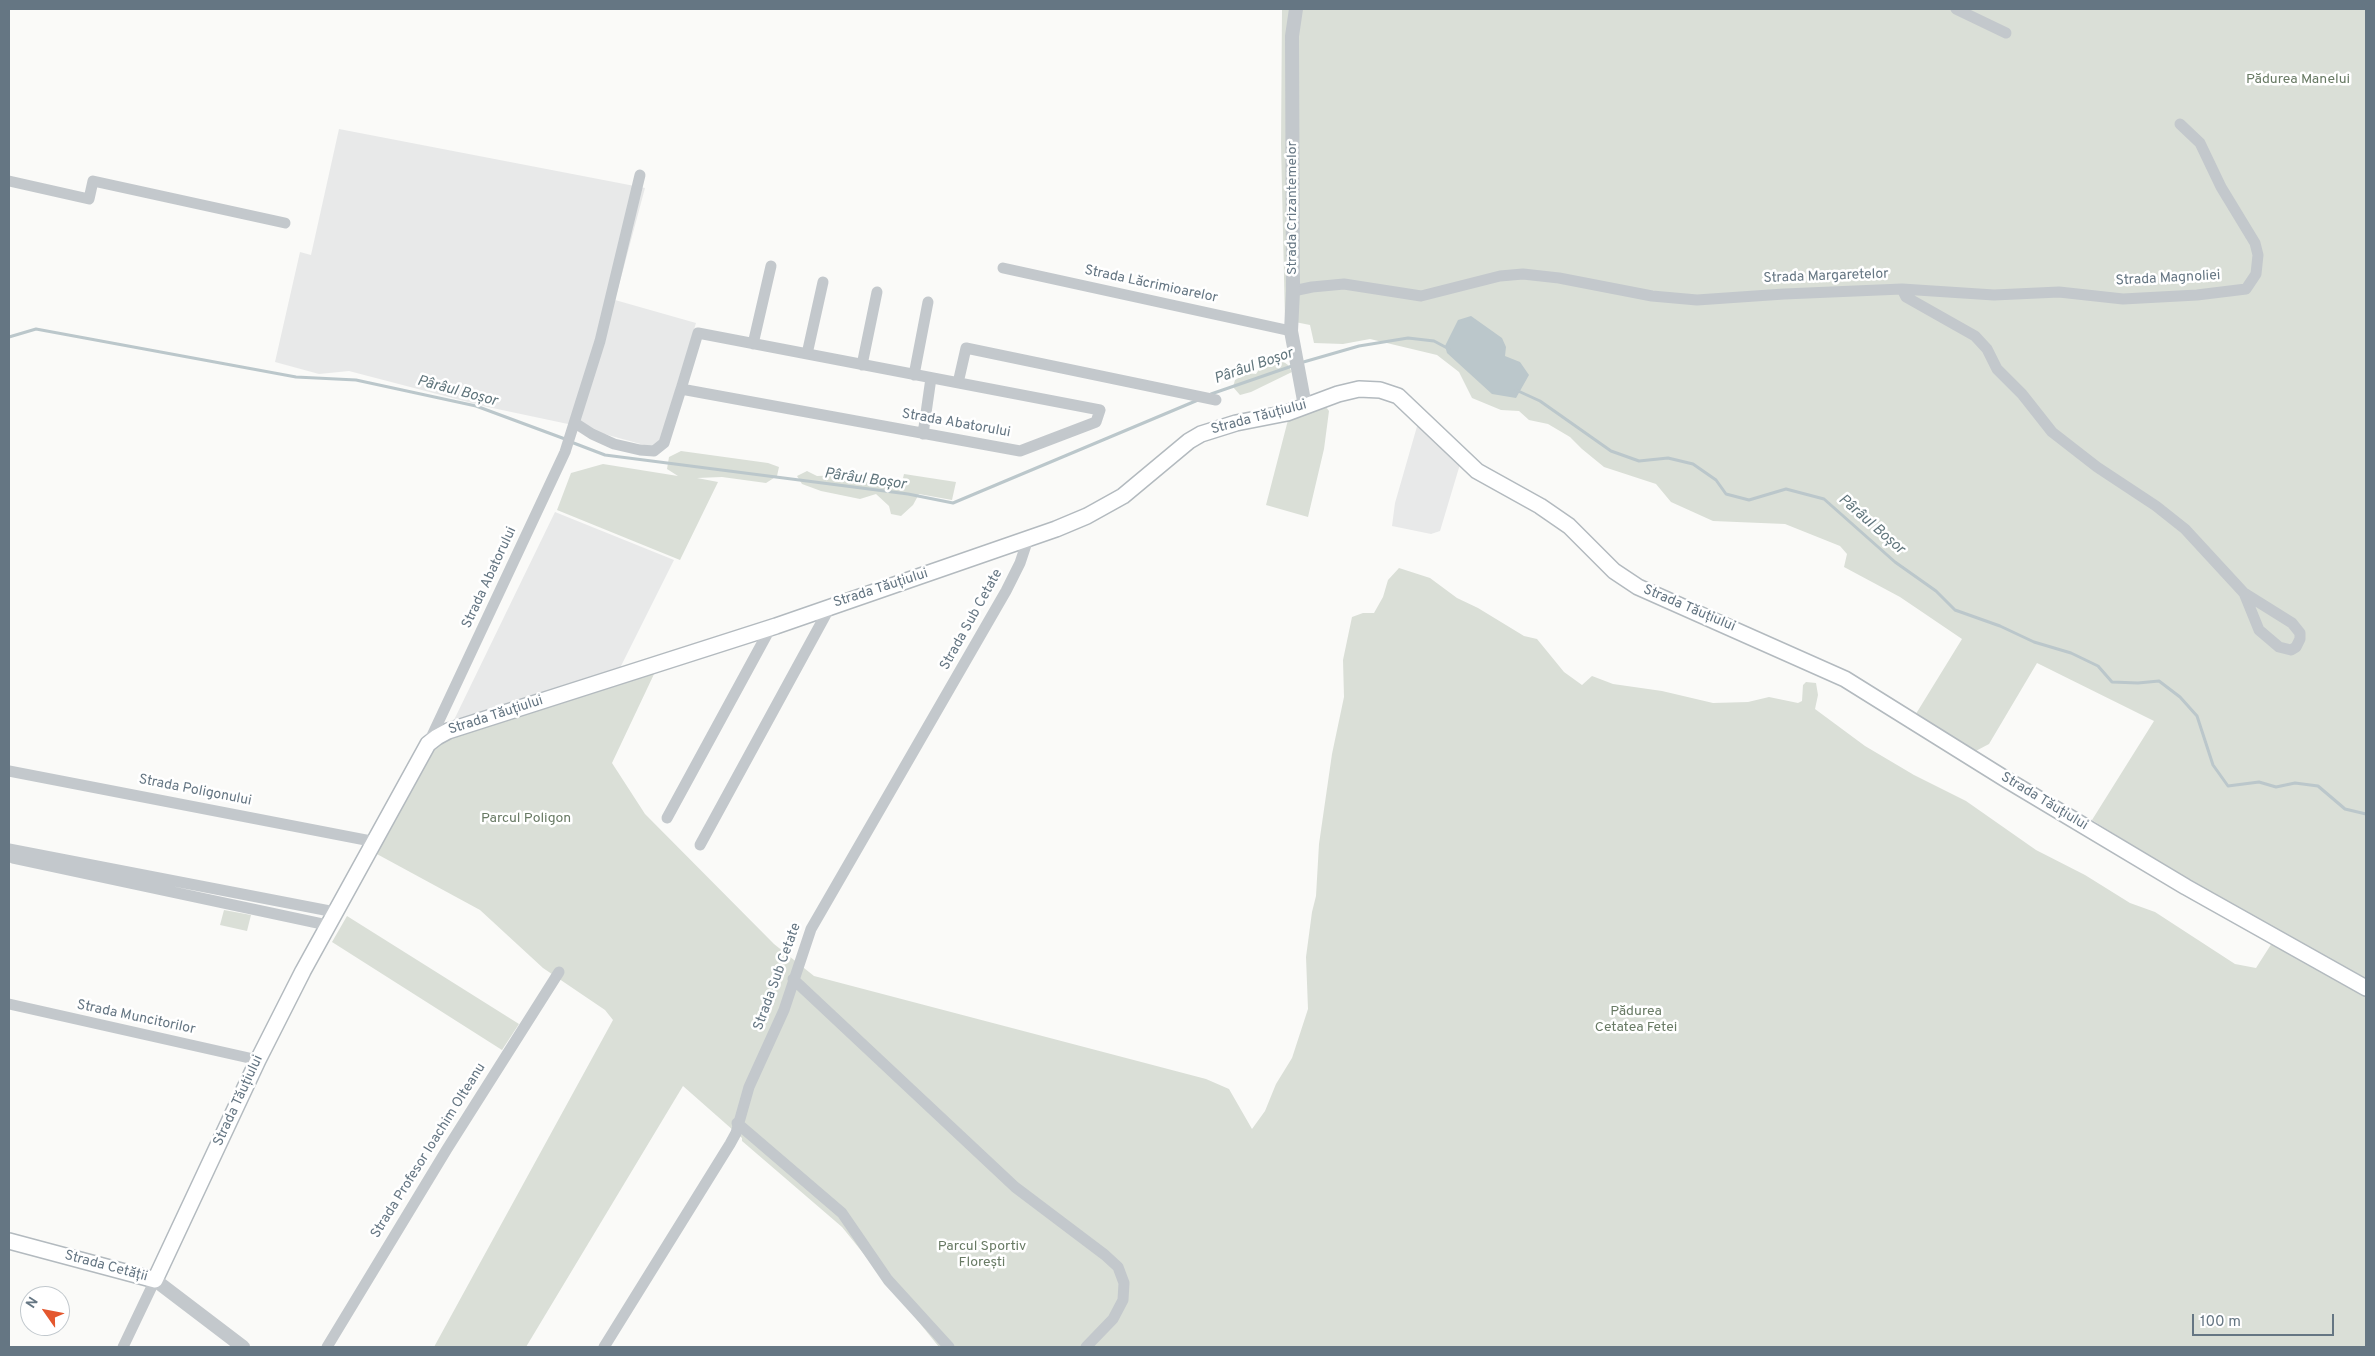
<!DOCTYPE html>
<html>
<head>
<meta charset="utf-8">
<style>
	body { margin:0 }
	#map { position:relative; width:2375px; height:1356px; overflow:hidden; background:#fafaf8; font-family:Overpass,sans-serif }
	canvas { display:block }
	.frame { position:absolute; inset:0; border:10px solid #657683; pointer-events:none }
	.north { position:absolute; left:20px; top:1286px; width:50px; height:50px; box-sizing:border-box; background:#fff; border:1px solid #c1c8cd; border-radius:50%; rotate:303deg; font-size:14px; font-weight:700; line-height:20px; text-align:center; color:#657683 }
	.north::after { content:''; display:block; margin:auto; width:18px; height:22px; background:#e4572e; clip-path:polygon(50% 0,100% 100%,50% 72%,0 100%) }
	.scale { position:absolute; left:2192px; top:1314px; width:142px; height:22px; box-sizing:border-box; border:2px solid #657683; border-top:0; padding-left:6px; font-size:15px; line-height:18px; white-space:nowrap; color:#657683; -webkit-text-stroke:4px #fff; paint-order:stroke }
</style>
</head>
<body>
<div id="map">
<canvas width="2375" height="1356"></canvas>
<div class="frame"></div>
<div class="north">N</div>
<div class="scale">100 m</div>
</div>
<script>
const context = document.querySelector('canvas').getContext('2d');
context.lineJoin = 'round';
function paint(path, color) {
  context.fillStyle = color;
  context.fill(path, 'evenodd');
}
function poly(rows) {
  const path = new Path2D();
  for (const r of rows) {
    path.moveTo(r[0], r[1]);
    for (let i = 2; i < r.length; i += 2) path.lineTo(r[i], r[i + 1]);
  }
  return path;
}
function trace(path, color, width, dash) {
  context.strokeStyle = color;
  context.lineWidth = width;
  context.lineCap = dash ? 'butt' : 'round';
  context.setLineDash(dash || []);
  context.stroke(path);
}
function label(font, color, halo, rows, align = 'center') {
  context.font = font + ' Overpass,sans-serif';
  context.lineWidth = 5;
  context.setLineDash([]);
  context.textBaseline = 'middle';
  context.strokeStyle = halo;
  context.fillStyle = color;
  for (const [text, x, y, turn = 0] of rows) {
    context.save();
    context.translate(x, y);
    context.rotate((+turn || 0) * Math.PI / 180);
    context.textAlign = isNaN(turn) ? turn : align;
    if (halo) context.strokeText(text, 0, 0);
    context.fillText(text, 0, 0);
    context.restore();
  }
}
paint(poly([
	[339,129,645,188,615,300,696,323,659,443,655,448,568,424,483,406,349,371,319,374,275,362,300,252,311,255],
	[1418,423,1461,461,1440,531,1431,534,1392,526,1395,503],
	[555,512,674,560,619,670,453,722]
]), '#e8e9e9');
paint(poly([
	[1282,9,2366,9,2366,1347,939,1347,842,1227,742,1141,742,1138,683,1086,526,1347,434,1347,613,1020,605,1010,543,968,480,910,375,853,433,746,485,725,655,672,612,763,645,814,774,944,814,976,1206,1079,1229,1089,1252,1129,1265,1111,1276,1084,1292,1058,1308,1009,1306,957,1312,912,1316,896,1319,844,1332,754,1344,697,1343,660,1352,617,1363,613,1374,613,1383,597,1388,580,1399,568,1430,578,1457,598,1478,608,1524,636,1537,639,1564,672,1582,685,1592,676,1613,684,1662,691,1713,703,1748,702,1769,697,1798,703,1802,701,1803,685,1806,682,1816,683,1818,695,1815,709,1865,746,1914,775,1966,801,2036,850,2085,875,2130,903,2155,912,2235,964,2256,968,2279,932,2196,885,2092,820,2154,721,2037,663,1989,744,1972,753,1914,717,1962,639,1900,597,1844,567,1847,554,1840,546,1785,524,1713,521,1671,502,1656,484,1604,467,1582,449,1570,437,1548,424,1529,420,1519,411,1501,410,1472,398,1459,372,1437,355,1370,339,1343,344,1314,343,1310,325,1285,320,1281,145],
	[1281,360,1288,365,1292,372,1251,392,1240,395,1233,387,1235,380,1247,373,1256,374,1260,368],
	[1326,407,1329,411,1324,449,1308,517,1266,505,1288,420],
	[681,451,768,463,779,467,777,476,766,483,722,477,697,478,718,482,680,560,557,510,571,473,603,464,678,476,667,469,669,457],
	[807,471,817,476,850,475,868,482,902,482,904,474,956,482,952,500,919,494,913,505,901,516,891,514,889,506,876,494,860,499,821,491,802,484,797,476],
	[224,910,251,915,247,931,220,925],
	[347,916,519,1024,502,1050,332,942]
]), '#dadfd7');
paint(poly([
	[1471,316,1502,338,1506,347,1505,356,1520,362,1529,375,1516,398,1492,394,1447,353,1445,346,1458,320]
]), '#bbc7cb');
trace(poly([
	[9,337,36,329,296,377,356,380,476,406,565,439],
	[1300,363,1359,346,1408,338,1434,341,1449,349],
	[1516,390,1540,401,1611,451,1639,461,1668,458,1693,464,1716,480,1726,494,1749,500,1786,489,1824,499,1895,562,1936,591,1955,610,2000,626,2034,642,2071,653,2098,666,2112,682,2138,683,2159,681,2180,697,2197,716,2213,765,2228,786,2259,782,2276,787,2295,783,2318,786,2345,809,2366,814],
	[1211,394,1295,365],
	[571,442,605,455,908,494,953,503,1198,400]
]), '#bbc7cb', 3);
const secondary = poly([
	[9,1241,155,1280,258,1060,303,971,428,744,437,737,448,731,776,626,1056,529,1087,516,1123,496,1189,441,1201,434,1236,423,1287,413,1338,394,1359,389,1380,390,1398,396,1477,471,1540,506,1569,526,1614,571,1638,587,1845,679,2007,780,2186,887,2366,988]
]);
trace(secondary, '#b3babf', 18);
trace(poly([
	[1956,9,2006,33],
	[9,181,89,199,93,181,285,223],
	[1003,268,1291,331],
	[1902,289,1906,297,1975,336,1987,349,1997,369,2022,394,2052,432,2097,467,2156,506,2185,529,2244,593,2292,623,2300,633,2300,639,2296,647,2291,650,2279,647,2259,630,2244,593],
	[1293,291,1312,287,1344,284,1421,296,1500,276,1523,274,1559,278,1652,296,1697,300,1784,294,1902,289,1994,295,2059,292,2123,299,2197,295,2246,289,2256,274,2258,255,2255,243,2221,187,2200,143,2180,124],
	[753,344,771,266],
	[807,354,823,282],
	[862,365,877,292],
	[914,375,928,302],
	[958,383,966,348,1216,400],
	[575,423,592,434,614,444,640,450,654,451,664,443,681,389,1020,451,1096,422,1100,410,698,333,681,389],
	[923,434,931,378],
	[429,742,565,452,600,341,640,175],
	[9,771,376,842],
	[667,818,771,627],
	[700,845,831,605],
	[9,849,335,912],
	[13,858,327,925],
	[793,979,1015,1187,1105,1255,1118,1267,1124,1283,1123,1300,1113,1319,1086,1347],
	[9,1004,258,1060],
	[737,1123,842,1213,888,1280,949,1347],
	[123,1347,155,1280],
	[327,1347,447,1149,559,972],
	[604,1347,730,1144,736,1133,749,1087,784,1010,811,929,1006,591,1020,563,1028,539]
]), '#c3c8cc', 11);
trace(poly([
	[1296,9,1292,36,1293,291,1291,331,1305,406],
	[155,1280,243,1347]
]), '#c3c8cc', 14);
trace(secondary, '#fff', 15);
label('14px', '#687a64', '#fff', [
	["Pădurea Manelui",2298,80],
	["Parcul Poligon",526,819],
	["Pădurea",1636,1012],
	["Cetatea Fetei",1636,1028],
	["Parcul Sportiv",982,1247],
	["Florești",982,1263]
]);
label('14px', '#657683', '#fff', [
	["Strada Crizantemelor",1293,208,-90],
	["Strada Margaretelor",1826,277,-2],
	["Strada Magnoliei",2168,279,-3],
	["Strada Lăcrimioarelor",1151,285,12],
	["Strada Tăuțiului",1259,418,-15],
	["Strada Abatorului",956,424,10],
	["Strada Abatorului",490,578,-65],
	["Strada Tăuțiului",881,589,-18],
	["Strada Tăuțiului",1689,609,23],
	["Strada Sub Cetate",972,620,-61],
	["Strada Tăuțiului",496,716,-18],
	["Strada Poligonului",195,791,11],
	["Strada Tăuțiului",2044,802,31],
	["Strada Sub Cetate",778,977,-70],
	["Strada Muncitorilor",136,1018,12],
	["Strada Tăuțiului",239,1101,-65],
	["Strada Profesor Ioachim Olteanu",429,1151,-58],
	["Strada Cetății",106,1267,15]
]);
label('italic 15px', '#60757c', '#fff', [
	["Pârâul Boșor",1254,367,-19],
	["Pârâul Boșor",457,392,15],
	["Pârâul Boșor",865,480,8],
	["Pârâul Boșor",1871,525,41]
]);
</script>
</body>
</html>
